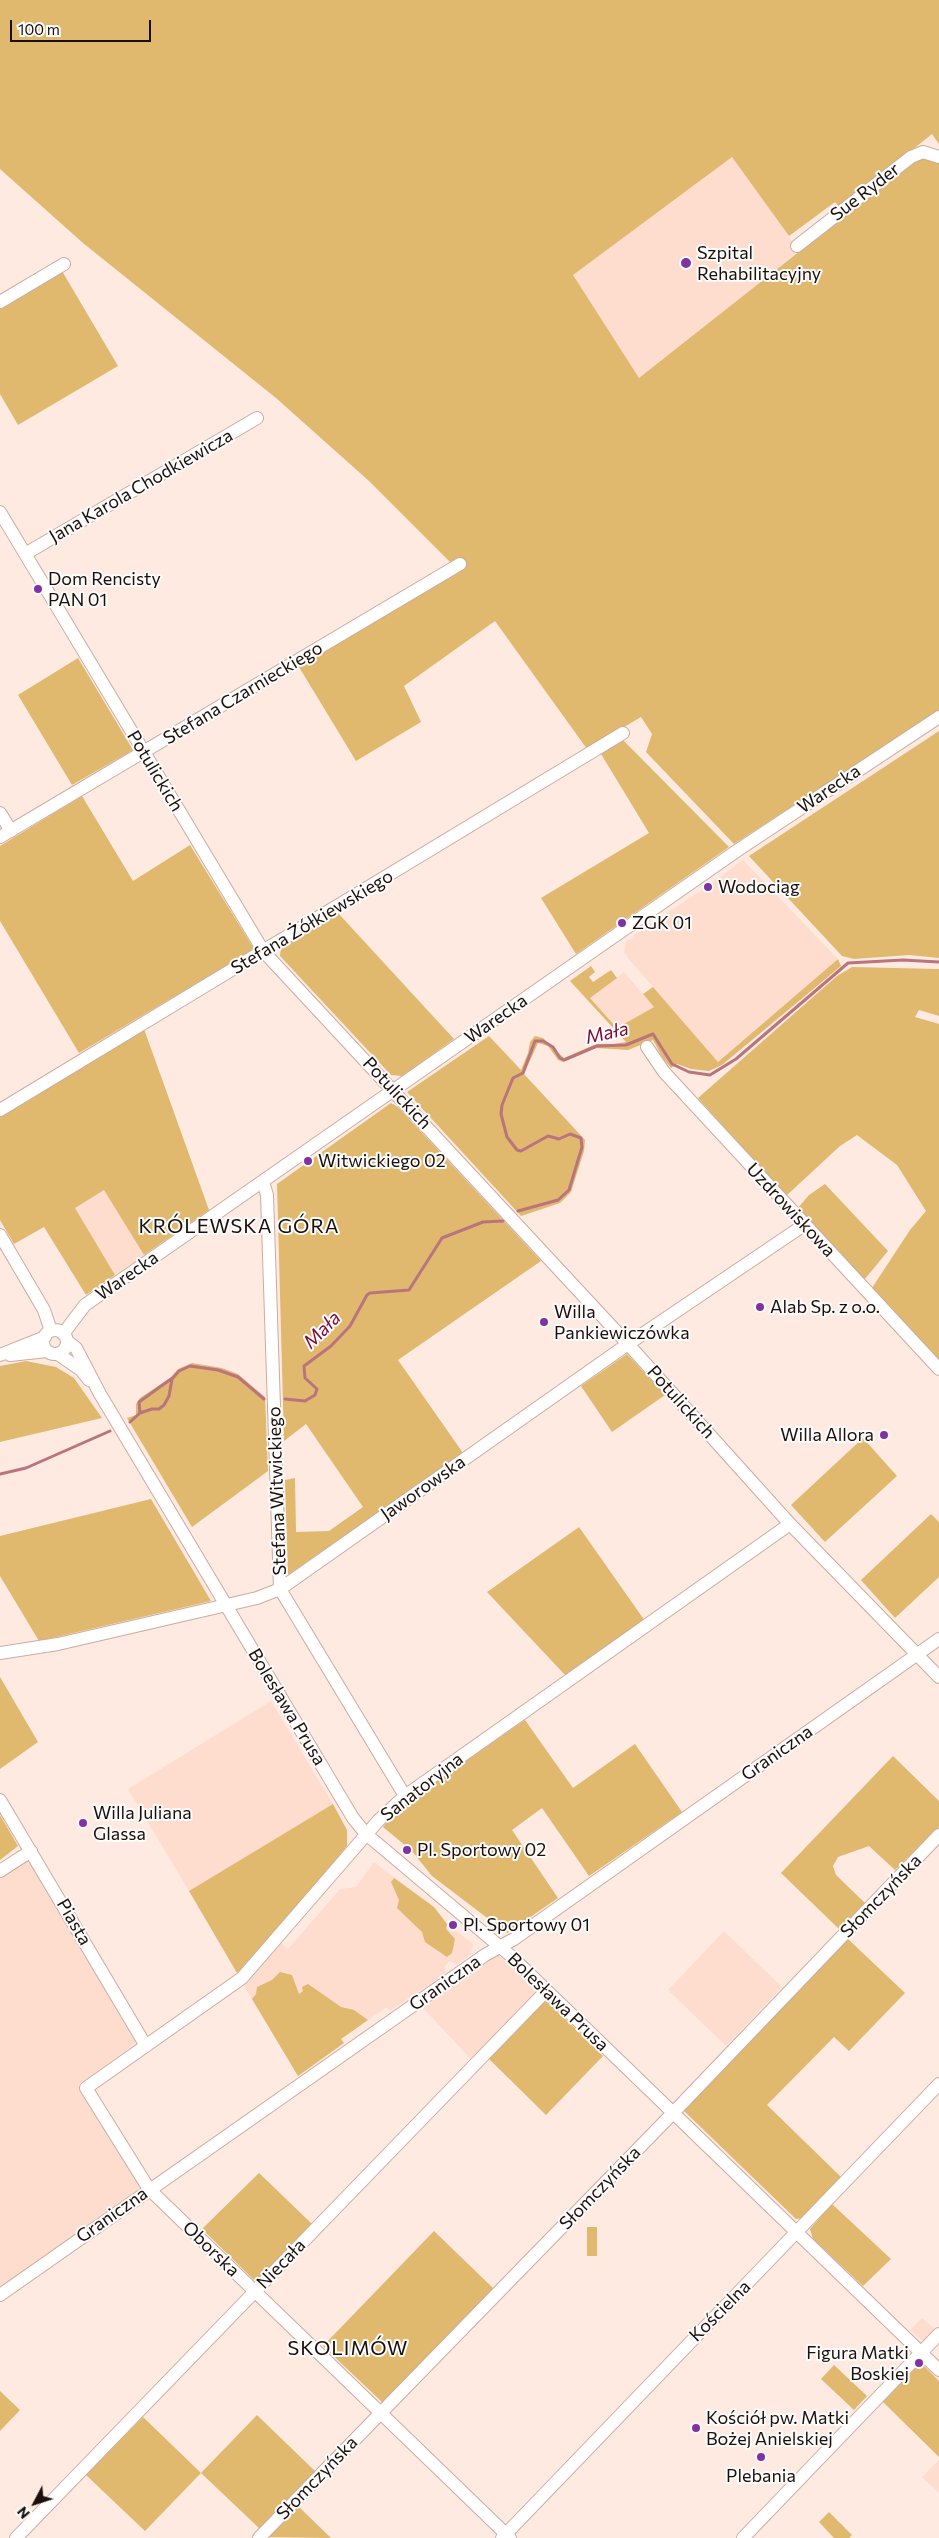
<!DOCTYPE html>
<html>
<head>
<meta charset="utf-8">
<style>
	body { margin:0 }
	#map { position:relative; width:939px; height:2538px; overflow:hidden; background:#ffeae1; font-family:Commissioner,sans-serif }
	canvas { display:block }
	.north { position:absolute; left:10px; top:2478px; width:50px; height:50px; -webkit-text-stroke:4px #fcfcfc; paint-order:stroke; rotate:230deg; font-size:14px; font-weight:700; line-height:20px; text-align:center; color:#1a0f0a }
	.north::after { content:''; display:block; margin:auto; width:18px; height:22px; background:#1a0f0a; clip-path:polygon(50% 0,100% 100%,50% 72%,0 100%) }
	.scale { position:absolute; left:10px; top:20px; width:141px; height:22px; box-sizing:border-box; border:2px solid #1a0f0a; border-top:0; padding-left:6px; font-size:15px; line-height:18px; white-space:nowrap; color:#1a0f0a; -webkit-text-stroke:4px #fcfcfc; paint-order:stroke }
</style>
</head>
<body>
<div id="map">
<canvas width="939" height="2538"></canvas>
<div class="north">N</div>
<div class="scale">100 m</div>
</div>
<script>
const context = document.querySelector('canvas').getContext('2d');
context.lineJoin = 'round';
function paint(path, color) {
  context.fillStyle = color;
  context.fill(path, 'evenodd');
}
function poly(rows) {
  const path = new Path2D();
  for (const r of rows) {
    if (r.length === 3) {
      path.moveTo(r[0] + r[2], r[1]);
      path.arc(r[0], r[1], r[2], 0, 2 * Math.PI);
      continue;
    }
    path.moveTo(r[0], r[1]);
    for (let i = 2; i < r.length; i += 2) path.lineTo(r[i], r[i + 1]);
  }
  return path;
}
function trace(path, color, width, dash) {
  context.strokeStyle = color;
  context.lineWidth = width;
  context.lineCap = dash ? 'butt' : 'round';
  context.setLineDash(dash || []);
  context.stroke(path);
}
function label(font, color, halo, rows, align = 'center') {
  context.font = font + ' Commissioner,sans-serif';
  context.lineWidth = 4;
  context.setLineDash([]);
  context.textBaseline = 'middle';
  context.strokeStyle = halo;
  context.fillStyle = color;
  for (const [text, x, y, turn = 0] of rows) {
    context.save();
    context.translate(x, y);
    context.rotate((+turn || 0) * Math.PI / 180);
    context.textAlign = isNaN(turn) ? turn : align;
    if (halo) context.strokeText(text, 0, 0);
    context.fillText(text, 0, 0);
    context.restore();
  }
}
paint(poly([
	[733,156,799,251,639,379,572,275],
	[743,860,838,959,718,1062,627,957,627,955,624,954,626,941,632,939,633,936,703,889,706,891,713,886,711,883],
	[624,972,654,1007,618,1028,590,998],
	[104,1189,144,1255,115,1275,75,1208],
	[271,1701,333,1804,189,1891,128,1789],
	[24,1861,31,1864,136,2040,135,2044,78,2085,140,2187,138,2191,0,2288,0,1878],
	[374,1862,434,1907,447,1924,473,1944,471,1954,457,1965,450,1961,445,1966,445,1974,390,2011,387,2007,368,2020,341,2039,344,2043,298,2076,244,1986,281,1943,288,1949,340,1889,356,1887],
	[724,1931,782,1987,726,2046,668,1990],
	[497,1954,537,1992,471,2059,422,2007],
	[922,2318,936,2330,924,2342,910,2330],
	[939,2460,939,2493,922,2477]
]), '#feddce');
paint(poly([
	[0,0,939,0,939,144,932,134,840,208,835,202,789,236,732,157,573,275,639,378,919,157,939,162,939,711,734,844,646,752,652,734,641,717,587,749,495,621,404,686,421,722,356,761,299,667,459,571,369,481,276,398,83,243,0,169],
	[62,271,118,366,18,425,0,394,0,309],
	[78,658,133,750,72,785,18,695],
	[939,731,939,958,909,955,854,959,842,956,749,856],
	[623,740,729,847,576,954,541,898,649,833,601,754],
	[82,796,133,881,190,845,254,949,79,1053,0,921,0,846],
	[338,913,454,1039,402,1076,391,1075,280,956,281,947],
	[838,959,841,966,722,1065,709,1071,691,1069,677,1064,671,1068,662,1057,653,1040,628,1050,596,1048,563,1062,558,1060,548,1046,538,1043,524,1074,585,1140,584,1151,571,1192,560,1203,521,1216,407,1092,489,1036,521,1070,528,1053,530,1042,535,1036,543,1038,564,1058,596,1044,614,1044,626,1042,570,981,591,966,595,972,589,977,593,982,611,970,617,978,590,998,617,1028,654,1007,643,994,653,987,718,1062],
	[852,967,939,969,939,1016,919,1010,915,1017,939,1024,939,1360,872,1288,910,1230,926,1211,897,1165,857,1135,840,1146,786,1196,698,1098,837,976],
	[144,1029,209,1210,144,1255,104,1190,75,1208,115,1275,86,1295,44,1227,14,1244,0,1220,0,1117],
	[391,1103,398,1107,541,1261,398,1360,463,1453,288,1575,285,1480,295,1478,296,1532,329,1531,363,1507,306,1424,284,1441,277,1184],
	[825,1184,888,1251,864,1280,797,1209,809,1195],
	[627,1354,665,1395,612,1432,581,1386],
	[26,1361,56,1367,74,1378,102,1418,0,1442,0,1366],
	[192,1363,222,1368,238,1374,265,1397,268,1471,192,1527,127,1418,136,1415,136,1404,140,1398,170,1378,178,1369],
	[863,1438,897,1476,825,1542,791,1505],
	[151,1499,211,1601,39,1641,0,1576,0,1536],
	[931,1514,939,1522,939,1577,895,1618,861,1580],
	[579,1527,645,1621,566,1676,487,1592],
	[0,1677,38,1742,0,1769],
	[525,1720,573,1788,635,1744,682,1812,589,1876,542,1808,512,1830,558,1898,507,1933,432,1876,412,1851,383,1827,401,1805],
	[893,1756,939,1801,939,1827,895,1870,869,1846,838,1857,833,1866,836,1875,865,1903,839,1929,781,1873],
	[333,1804,347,1830,347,1846,291,1913,237,1973,189,1891],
	[0,1815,18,1846,0,1860],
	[394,1878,434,1907,447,1924,446,1929,455,1939,452,1953,447,1957,425,1942,422,1932,397,1908,399,1900,391,1882],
	[847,1938,905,1993,849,2051,834,2037,767,2105,841,2177,804,2218,796,2219,682,2109],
	[280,1972,292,1975,299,1994,303,1991,302,1987,308,1984,341,2007,354,2010,368,2020,341,2039,344,2043,298,2076,252,1999,256,1994,257,1987,272,1980],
	[545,1999,603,2056,546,2115,488,2058],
	[259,2173,312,2224,256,2282,202,2229],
	[832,2204,891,2259,863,2286,813,2239,810,2229],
	[587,2227,597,2227,597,2256,587,2256],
	[434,2231,493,2288,383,2403,323,2346],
	[919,2364,923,2365,939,2381,939,2457,883,2402],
	[834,2365,867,2396,854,2410,821,2379],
	[0,2391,20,2410,0,2431],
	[257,2415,316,2472,260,2529,201,2473,145,2531,86,2475,143,2417,201,2473],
	[298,2506,331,2538,268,2537],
	[829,2512,852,2535,849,2538,834,2538,819,2522]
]), '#e0b86e');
trace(poly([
	[518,1211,558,1200,569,1190,582,1147,581,1138,570,1134,559,1139,548,1136,521,1151,517,1150,507,1137,501,1114,502,1105,513,1078,523,1073,535,1041,543,1041,553,1047,560,1058,564,1060,597,1046,626,1045,653,1034,672,1064,689,1072,710,1075,736,1059,848,963,903,960,939,962],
	[285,1399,305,1401,315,1395,317,1389,305,1378,304,1366,331,1346,350,1326,367,1295,370,1293,409,1290,442,1238,483,1222,503,1221],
	[140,1413,139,1402,171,1379],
	[130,1422,140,1413,152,1409,159,1409,164,1405,169,1396,172,1379,179,1371,190,1366,218,1370,238,1377,264,1399],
	[0,1474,26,1468,110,1431]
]), '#ba747e', 3);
const minor = poly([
	[797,246,911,157,923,152,939,157],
	[0,302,64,264],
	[0,512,264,952,628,1344,790,1524,939,1677],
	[25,554,257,418],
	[0,813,11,831],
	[0,837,460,564],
	[647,1047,664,1072,939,1369],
	[0,1110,623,733],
	[263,1182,267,1195,280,1589,405,1796],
	[0,1235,44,1310,51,1331],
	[55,1342,12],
	[63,1334,85,1305,738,850,939,717],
	[67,1341,76,1348,100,1394,353,1818,366,1834,511,1956,939,2370],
	[58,1354,81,1370,89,1380],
	[0,1355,45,1337],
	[10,1355,47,1351],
	[0,1653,58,1644,257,1598,280,1589,628,1344,804,1225],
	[0,1800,146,2046],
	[0,1871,31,1851],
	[0,2295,485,1955,514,1939,939,1639],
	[16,2538,546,1991],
	[259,2538,673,2113,939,1835],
	[502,2538,939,2084],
	[510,2538,149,2189,86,2088,242,1978,378,1821,405,1796,790,1524],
	[743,2538,939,2334]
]);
trace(minor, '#ccab9d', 14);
trace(minor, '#fff', 12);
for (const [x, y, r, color] of [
	[686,263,6,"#8032a3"],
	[38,589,5,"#8032a3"],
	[708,887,5,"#8032a3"],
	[622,923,5,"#8032a3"],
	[308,1161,5,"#8032a3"],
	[760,1307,5,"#8032a3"],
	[544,1322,5,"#8032a3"],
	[884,1435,5,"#8032a3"],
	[83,1823,5,"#8032a3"],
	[407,1850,5,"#8032a3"],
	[453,1925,5,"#8032a3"],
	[919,2363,5,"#8032a3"],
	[696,2428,5,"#8032a3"],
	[761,2457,5,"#8032a3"]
]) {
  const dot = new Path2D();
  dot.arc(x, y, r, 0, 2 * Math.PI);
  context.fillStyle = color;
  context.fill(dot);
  trace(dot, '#fcfcfc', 2);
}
label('18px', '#1a0f0a', '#fcfcfc', [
	["Sue Ryder",865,192,-38],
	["Jana Karola Chodkiewicza",141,486,-30],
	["Stefana Czarnieckiego",243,693,-31],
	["Potulickich",155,771,59],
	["Warecka",829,789,-34],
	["Stefana Żółkiewskiego",312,922,-31],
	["Warecka",496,1019,-35],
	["Potulickich",397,1093,47],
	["Uzdrowiskowa",791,1210,47],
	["Warecka",127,1276,-35],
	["Potulickich",681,1402,48],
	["Jaworowska",423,1488,-35],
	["Stefana Witwickiego",277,1491,-92],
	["Bolesława Prusa",287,1707,59],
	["Graniczna",777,1753,-35],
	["Sanatoryjna",422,1787,-38],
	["Słomczyńska",881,1896,-46],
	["Piasta",74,1922,60],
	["Graniczna",445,1983,-35],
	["Bolesława Prusa",558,2002,44],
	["Słomczyńska",600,2188,-46],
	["Graniczna",112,2215,-35],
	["Oborska",211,2249,44],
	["Niecała",281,2264,-46],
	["Kościelna",720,2311,-45],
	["Słomczyńska",317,2478,-46]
]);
label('18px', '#1a0f0a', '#fcfcfc', [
	["Szpital",697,253],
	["Rehabilitacyjny",697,274],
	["Dom Rencisty",48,579],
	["PAN 01",48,600],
	["Wodociąg",718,887],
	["ZGK 01",632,923],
	["Witwickiego 02",318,1161],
	["Alab Sp. z o.o.",770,1307],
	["Willa",554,1312],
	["Pankiewiczówka",554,1333],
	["Willa Allora",874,1435,"right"],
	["Willa Juliana",93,1813],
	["Glassa",93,1834],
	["Pl. Sportowy 02",417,1850],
	["Pl. Sportowy 01",463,1925],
	["Figura Matki",909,2353,"right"],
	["Boskiej",909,2374,"right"],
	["Kościół pw. Matki",706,2418],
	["Bożej Anielskiej",706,2439],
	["Plebania",761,2476,"center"]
], 'left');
label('italic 19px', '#7d0a34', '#fcfcfc', [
	["Mała",607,1033,-13],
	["Mała",322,1330,-45]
]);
context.letterSpacing = '1px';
label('20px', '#1a0f0a', '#fcfcfc', [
	["KRÓLEWSKA GÓRA",239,1226],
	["SKOLIMÓW",348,2348]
]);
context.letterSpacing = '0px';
</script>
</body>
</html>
